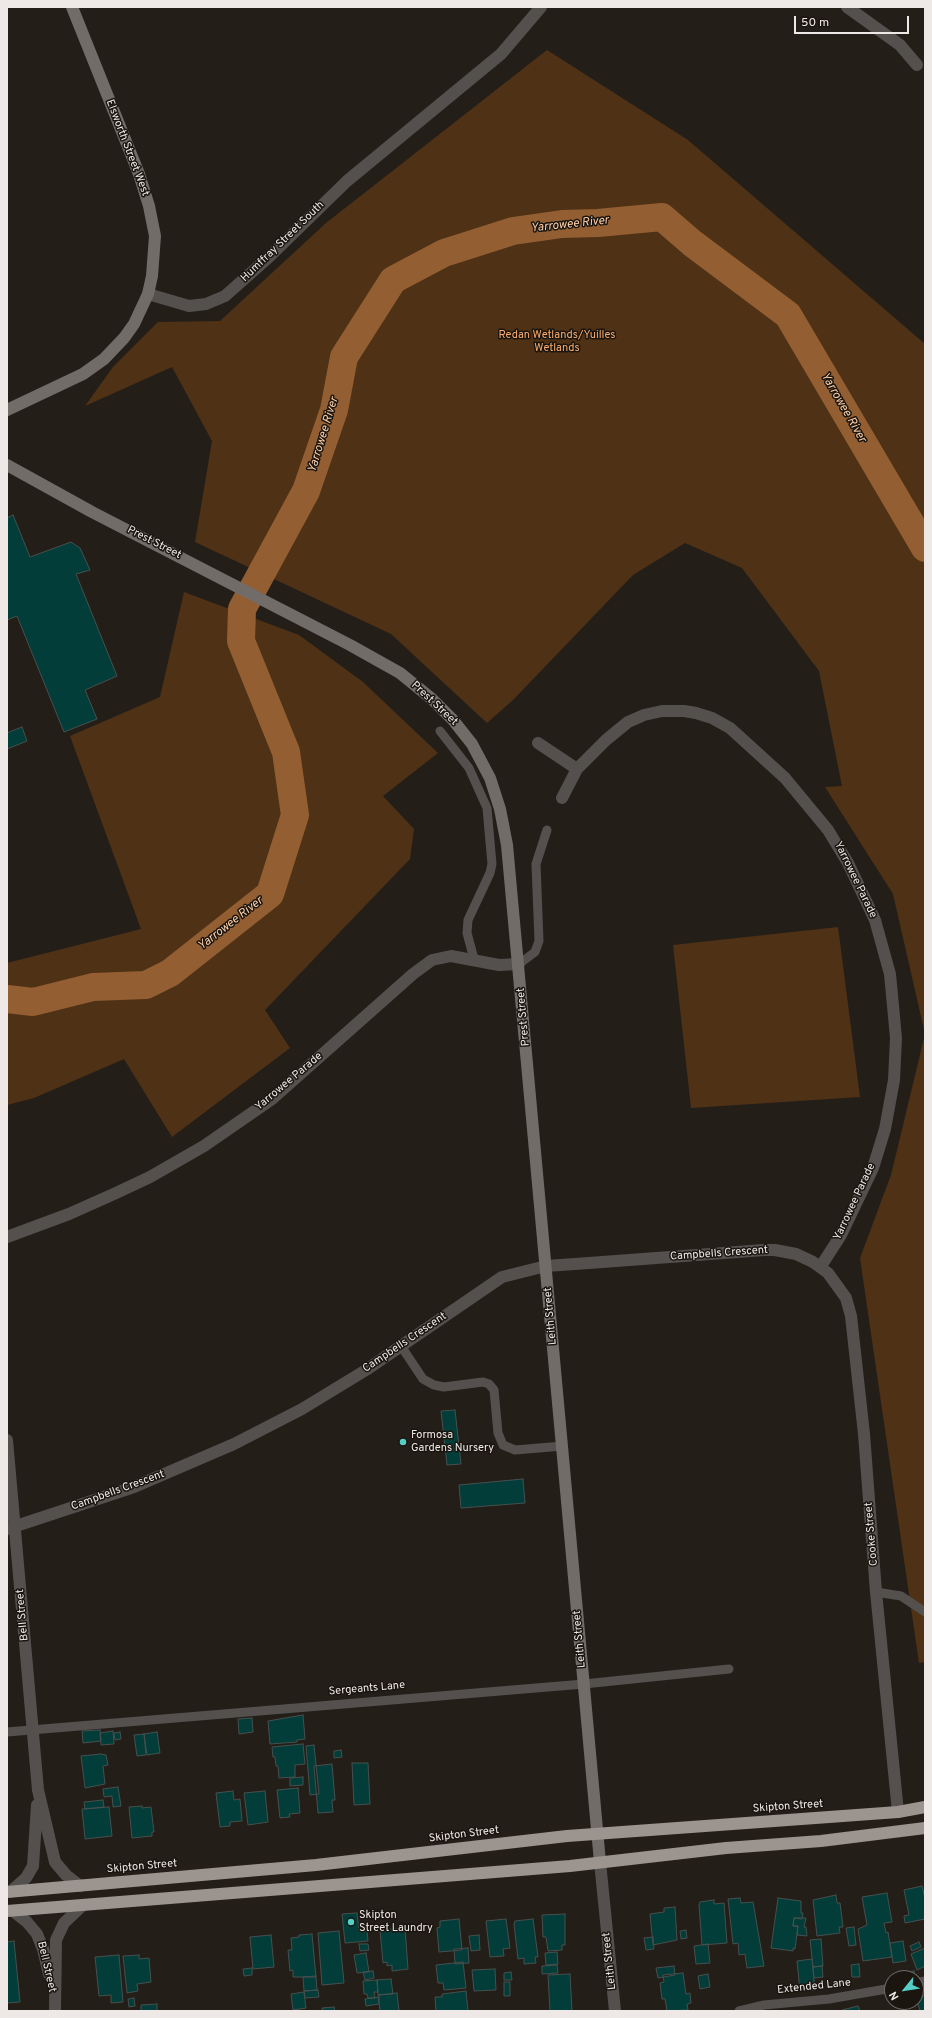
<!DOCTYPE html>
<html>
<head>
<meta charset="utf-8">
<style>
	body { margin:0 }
	#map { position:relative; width:932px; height:2018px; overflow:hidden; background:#241e19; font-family:Overpass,sans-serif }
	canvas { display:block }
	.frame { position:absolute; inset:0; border:8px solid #eee9e6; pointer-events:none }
	.north { position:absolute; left:884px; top:1970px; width:40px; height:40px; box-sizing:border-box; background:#1b1510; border:1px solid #6f6a66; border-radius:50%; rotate:240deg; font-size:11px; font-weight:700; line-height:16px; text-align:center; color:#eee9e6 }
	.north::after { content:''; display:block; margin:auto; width:14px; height:18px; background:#55cec5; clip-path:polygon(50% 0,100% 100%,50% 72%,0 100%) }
	.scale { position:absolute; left:794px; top:16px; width:115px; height:18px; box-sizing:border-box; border:2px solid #eee9e6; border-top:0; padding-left:5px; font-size:12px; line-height:14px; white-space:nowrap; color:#eee9e6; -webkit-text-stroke:3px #1b1510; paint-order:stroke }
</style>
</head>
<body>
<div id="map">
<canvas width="932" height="2018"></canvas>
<div class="frame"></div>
<div class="north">N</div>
<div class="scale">50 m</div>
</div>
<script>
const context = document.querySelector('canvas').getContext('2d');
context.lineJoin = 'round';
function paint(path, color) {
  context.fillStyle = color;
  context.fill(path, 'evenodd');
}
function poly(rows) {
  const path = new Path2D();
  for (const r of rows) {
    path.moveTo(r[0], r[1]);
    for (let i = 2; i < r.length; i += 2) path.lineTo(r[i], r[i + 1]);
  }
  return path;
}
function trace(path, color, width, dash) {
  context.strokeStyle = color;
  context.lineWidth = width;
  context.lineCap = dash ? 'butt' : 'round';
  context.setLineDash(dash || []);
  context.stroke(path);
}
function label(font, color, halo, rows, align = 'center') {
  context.font = font + ' Overpass,sans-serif';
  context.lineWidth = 3;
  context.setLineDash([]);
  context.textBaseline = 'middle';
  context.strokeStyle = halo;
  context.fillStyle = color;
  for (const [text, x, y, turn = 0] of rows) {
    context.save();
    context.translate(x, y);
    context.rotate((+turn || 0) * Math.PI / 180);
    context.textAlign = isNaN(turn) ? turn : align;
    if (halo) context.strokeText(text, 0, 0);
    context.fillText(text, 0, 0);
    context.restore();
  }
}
paint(poly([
	[547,50,688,140,925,344,925,1034,893,894,825,787,842,786,819,671,742,568,685,543,633,575,513,700,487,723,391,634,195,542,212,441,172,367,85,406,113,367,158,322,220,321,326,223],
	[184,592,299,635,363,682,438,753,383,796,414,829,410,859,265,1010,290,1048,172,1137,124,1059,34,1098,7,1105,7,963,141,929,70,736,160,697],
	[838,927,860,1097,691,1108,673,945],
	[925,1034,925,1662,919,1663,860,1258,891,1175]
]), '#4f3116');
trace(poly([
	[7,999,33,1002,93,987,146,985,170,973,270,894,295,815,286,752,241,641,242,609,306,491,334,410,344,357,393,280,444,253,513,231,562,224,598,223,662,217,692,243,788,315,925,548]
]), '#935f32', 28);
const building = poly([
	[13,515,30,557,71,542,80,548,90,570,76,574,117,676,85,690,97,719,64,732,17,616,7,620,7,518,13,515],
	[22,727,27,741,7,749,7,733,22,727],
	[455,1410,461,1464,447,1465,441,1411,455,1410],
	[523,1479,525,1503,461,1508,459,1485,523,1479],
	[303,1715,305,1739,297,1740,297,1742,270,1744,268,1721,303,1715],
	[252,1718,253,1732,239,1734,238,1719,252,1718],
	[100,1730,101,1741,83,1743,82,1731,100,1730],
	[113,1731,114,1744,101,1745,100,1733,113,1731],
	[120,1732,121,1739,115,1740,114,1733,120,1732],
	[157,1732,160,1753,147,1755,144,1734,157,1732],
	[144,1734,146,1755,137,1756,134,1735,144,1734],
	[303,1744,305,1764,295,1765,295,1777,279,1778,278,1766,276,1766,275,1757,273,1757,272,1747,303,1744],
	[314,1745,319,1794,310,1795,306,1746,314,1745],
	[341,1750,342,1757,334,1758,334,1751,341,1750],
	[101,1754,106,1755,108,1765,103,1766,105,1784,85,1788,81,1756,101,1754],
	[352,1763,368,1763,370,1804,354,1805,352,1763],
	[332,1764,335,1800,332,1800,333,1812,318,1813,314,1766,332,1764],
	[303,1777,303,1785,290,1786,290,1778,303,1777],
	[118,1787,121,1806,113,1807,112,1796,104,1797,103,1789,118,1787],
	[298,1788,300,1813,289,1814,290,1817,280,1818,277,1790,298,1788],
	[233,1791,234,1800,240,1799,242,1821,230,1822,230,1826,220,1827,216,1793,233,1791],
	[265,1791,268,1822,248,1825,244,1793,265,1791],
	[103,1800,104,1807,85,1809,84,1802,103,1800],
	[142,1806,142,1808,151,1807,154,1832,152,1832,152,1836,132,1838,129,1807,142,1806],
	[109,1807,112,1836,85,1839,82,1809,109,1807],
	[922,1886,925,1898,925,1919,905,1923,904,1916,909,1915,904,1890,922,1886],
	[887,1893,892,1922,884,1923,886,1933,888,1932,892,1957,863,1961,858,1929,867,1925,862,1897,887,1893],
	[836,1895,837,1903,840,1903,843,1927,839,1927,840,1933,817,1936,813,1900,836,1895],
	[740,1898,741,1903,753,1902,764,1966,747,1968,745,1954,739,1955,738,1943,733,1944,728,1899,740,1898],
	[778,1898,801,1901,801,1913,803,1913,802,1919,794,1918,793,1926,798,1926,795,1949,793,1948,793,1951,771,1948,778,1898],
	[714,1900,714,1904,724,1903,727,1943,702,1945,699,1905,700,1902,714,1900],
	[675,1907,677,1940,653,1945,650,1914,664,1912,664,1908,675,1907],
	[357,1913,359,1931,367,1930,368,1941,345,1943,342,1914,357,1913],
	[565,1914,565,1945,562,1945,562,1950,548,1951,546,1937,543,1937,542,1915,565,1914],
	[794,1918,806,1918,804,1927,806,1927,807,1936,797,1935,798,1926,793,1926,794,1918],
	[459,1919,462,1950,439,1952,437,1928,440,1927,440,1921,459,1919],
	[506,1919,510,1948,503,1949,504,1956,490,1957,486,1921,506,1919],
	[533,1919,538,1957,535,1957,536,1963,524,1964,524,1958,518,1959,514,1924,515,1921,533,1919],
	[854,1927,856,1945,849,1946,846,1928,854,1927],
	[405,1928,408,1969,392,1971,392,1965,387,1966,387,1962,383,1963,380,1930,405,1928],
	[686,1930,687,1938,681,1939,680,1931,686,1930],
	[339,1931,344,1983,322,1985,318,1933,339,1931],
	[312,1934,316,1977,293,1977,293,1970,290,1971,288,1950,292,1950,291,1938,299,1937,299,1935,312,1934],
	[271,1935,274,1967,253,1969,250,1937,271,1935],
	[479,1935,480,1950,471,1951,469,1936,479,1935],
	[653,1937,654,1949,646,1950,644,1938,653,1937],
	[821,1939,823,1966,813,1967,810,1940,821,1939],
	[14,1941,20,2002,7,2003,7,1942,14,1941],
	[903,1941,906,1961,893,1963,890,1943,903,1941],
	[919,1942,921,1947,912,1951,910,1946,919,1942],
	[359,1944,368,1944,369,1950,360,1951,359,1944],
	[708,1944,710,1963,696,1964,694,1946,708,1944],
	[468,1948,469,1963,455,1964,454,1949,468,1948],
	[925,1948,925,1966,917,1970,911,1954,925,1948],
	[557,1952,558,1964,546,1965,545,1953,557,1952],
	[366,1953,369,1972,357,1973,354,1955,366,1953],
	[119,1955,123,2002,111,2003,111,1995,99,1996,95,1957,119,1955],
	[139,1955,139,1959,149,1958,151,1982,137,1984,138,1991,127,1993,123,1956,139,1955],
	[812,1959,815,1990,800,1991,797,1961,812,1959],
	[463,1962,466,1988,444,1990,443,1983,438,1983,436,1965,463,1962],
	[859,1964,860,1977,852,1977,851,1965,859,1964],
	[557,1965,558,1973,542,1974,542,1966,557,1965],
	[674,1966,675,1975,658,1978,656,1968,674,1966],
	[822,1966,823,1977,814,1978,813,1967,822,1966],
	[252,1968,252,1975,244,1976,243,1969,252,1968],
	[495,1969,496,1990,474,1991,472,1970,495,1969],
	[373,1971,374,1978,365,1980,363,1972,373,1971],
	[914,1971,915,1977,909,1978,908,1972,914,1971],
	[511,1972,512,1980,504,1980,504,1973,511,1972],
	[683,1973,686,1994,690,1993,691,2003,687,2004,688,2010,667,2011,665,1999,662,1999,660,1983,664,1982,663,1975,683,1973],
	[570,1974,572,2011,550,2011,548,1975,570,1974],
	[708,1974,710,1987,700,1989,698,1976,708,1974],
	[316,1976,317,1990,304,1991,303,1977,316,1976],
	[391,1979,393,1994,378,1995,377,1980,391,1979],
	[377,1980,378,1992,374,1992,375,1998,368,1998,367,1994,364,1994,363,1981,377,1980],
	[504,1982,510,1982,510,1996,504,1996,504,1982],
	[318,1990,319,1997,305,1998,304,1991,318,1990],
	[466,1991,468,2011,436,2011,435,1997,442,1997,442,1994,466,1991],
	[304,1992,306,2008,293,2010,291,1994,304,1992],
	[397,1993,399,2011,380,2011,378,1995,397,1993],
	[925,1995,925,2011,918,2011,920,2010,916,1999,925,1995],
	[379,1997,379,2004,366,2006,365,1999,379,1997],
	[134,1998,135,2006,129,2007,128,1999,134,1998],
	[157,2004,157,2011,141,2011,141,2005,157,2004],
	[858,2006,860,2011,842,2011,842,2010,858,2006],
	[334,2007,335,2011,323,2011,322,2008,334,2007]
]);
paint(building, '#033d3a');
trace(building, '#46504e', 1);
trace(poly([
	[440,731,469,768,487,808,492,864,490,873,468,920,467,933,474,959],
	[519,964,535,952,539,941,536,864,547,830],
	[401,1346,423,1379,434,1385,444,1387,483,1382,489,1384,494,1390,498,1433,503,1445,515,1450,563,1446],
	[876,1592,901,1596,925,1612],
	[7,1732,584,1684,729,1669],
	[916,1983,925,1981],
	[739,2011,764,2005,829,1999,892,1988]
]), '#54504e', 9);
trace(poly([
	[847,7,900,45,917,65],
	[148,294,189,306,206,304,225,296,269,257,347,181,501,54,541,7],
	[538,743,577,769],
	[562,798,577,769,606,740,628,722,644,715,662,711,684,711,696,713,712,718,730,728,785,778,828,830,848,863,875,920,890,974,896,1038,894,1080,885,1129,873,1168,841,1235,821,1266],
	[7,1237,69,1214,116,1193,150,1177,204,1146,272,1099,413,974,432,960,451,956,499,965,519,964],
	[7,1440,38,1790,55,1862,66,1875,80,1886],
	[7,1529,134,1487,234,1444,302,1409,366,1370,502,1277,546,1266,589,1263,764,1250,775,1250,796,1254,813,1262,828,1273,846,1298,851,1316,864,1434,876,1592,898,1812],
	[600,1862,615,2011],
	[10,1892,26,1878,33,1866,37,1805],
	[13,1911,27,1922,37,1934,43,1949,49,1974],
	[55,2011,56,1940,64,1923,83,1905]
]), '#54504e', 12);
trace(poly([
	[7,410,83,374,104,359,124,338,134,324,148,294,152,276,155,236,149,206,139,174,72,7],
	[7,465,92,512,350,645,400,673,432,699,453,720,472,744,490,778,500,809,507,845,600,1862]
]), '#716c68', 12);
trace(poly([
	[7,1892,316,1865,567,1836,898,1812,925,1807],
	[7,1911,570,1866,726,1848,821,1841,925,1828]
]), '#9c958f', 12);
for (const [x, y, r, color] of [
	[403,1442,4,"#55cec5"],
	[351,1922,4,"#55cec5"]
]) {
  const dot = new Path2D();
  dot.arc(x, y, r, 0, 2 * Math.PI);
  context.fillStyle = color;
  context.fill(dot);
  trace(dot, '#1b1510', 1.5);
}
label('11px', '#eee9e6', '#1b1510', [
	["Elsworth Street West",127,148,69],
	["Humffray Street South",283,242,-44],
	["Prest Street",154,543,27],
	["Prest Street",434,704,43],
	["Yarrowee Parade",855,880,64],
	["Prest Street",524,1017,-95],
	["Yarrowee Parade",289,1082,-40],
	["Yarrowee Parade",855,1202,-65],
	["Campbells Crescent",719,1254,-4],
	["Leith Street",551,1316,-95],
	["Campbells Crescent",405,1343,-34],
	["Campbells Crescent",118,1491,-20],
	["Cooke Street",872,1534,-95],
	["Bell Street",23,1615,-95],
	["Leith Street",580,1639,-95],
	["Sergeants Lane",367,1689,-5],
	["Skipton Street",788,1807,-4],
	["Skipton Street",464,1835,-7],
	["Skipton Street",142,1867,-5],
	["Leith Street",610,1961,-96],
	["Bell Street",46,1967,77],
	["Extended Lane",814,1987,-6]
]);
label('11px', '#faad6d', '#1b1510', [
	["Redan Wetlands/Yuilles",557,336],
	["Wetlands",557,349]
]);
label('11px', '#eee9e6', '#1b1510', [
	["Formosa",411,1436],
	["Gardens Nursery",411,1449],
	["Skipton",359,1916],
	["Street Laundry",359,1929]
], 'left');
label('italic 12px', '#ffd0aa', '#1b1510', [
	["Yarrowee River",570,225,-6],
	["Yarrowee River",843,408,60],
	["Yarrowee River",324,435,-73],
	["Yarrowee River",231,924,-38]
]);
</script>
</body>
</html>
